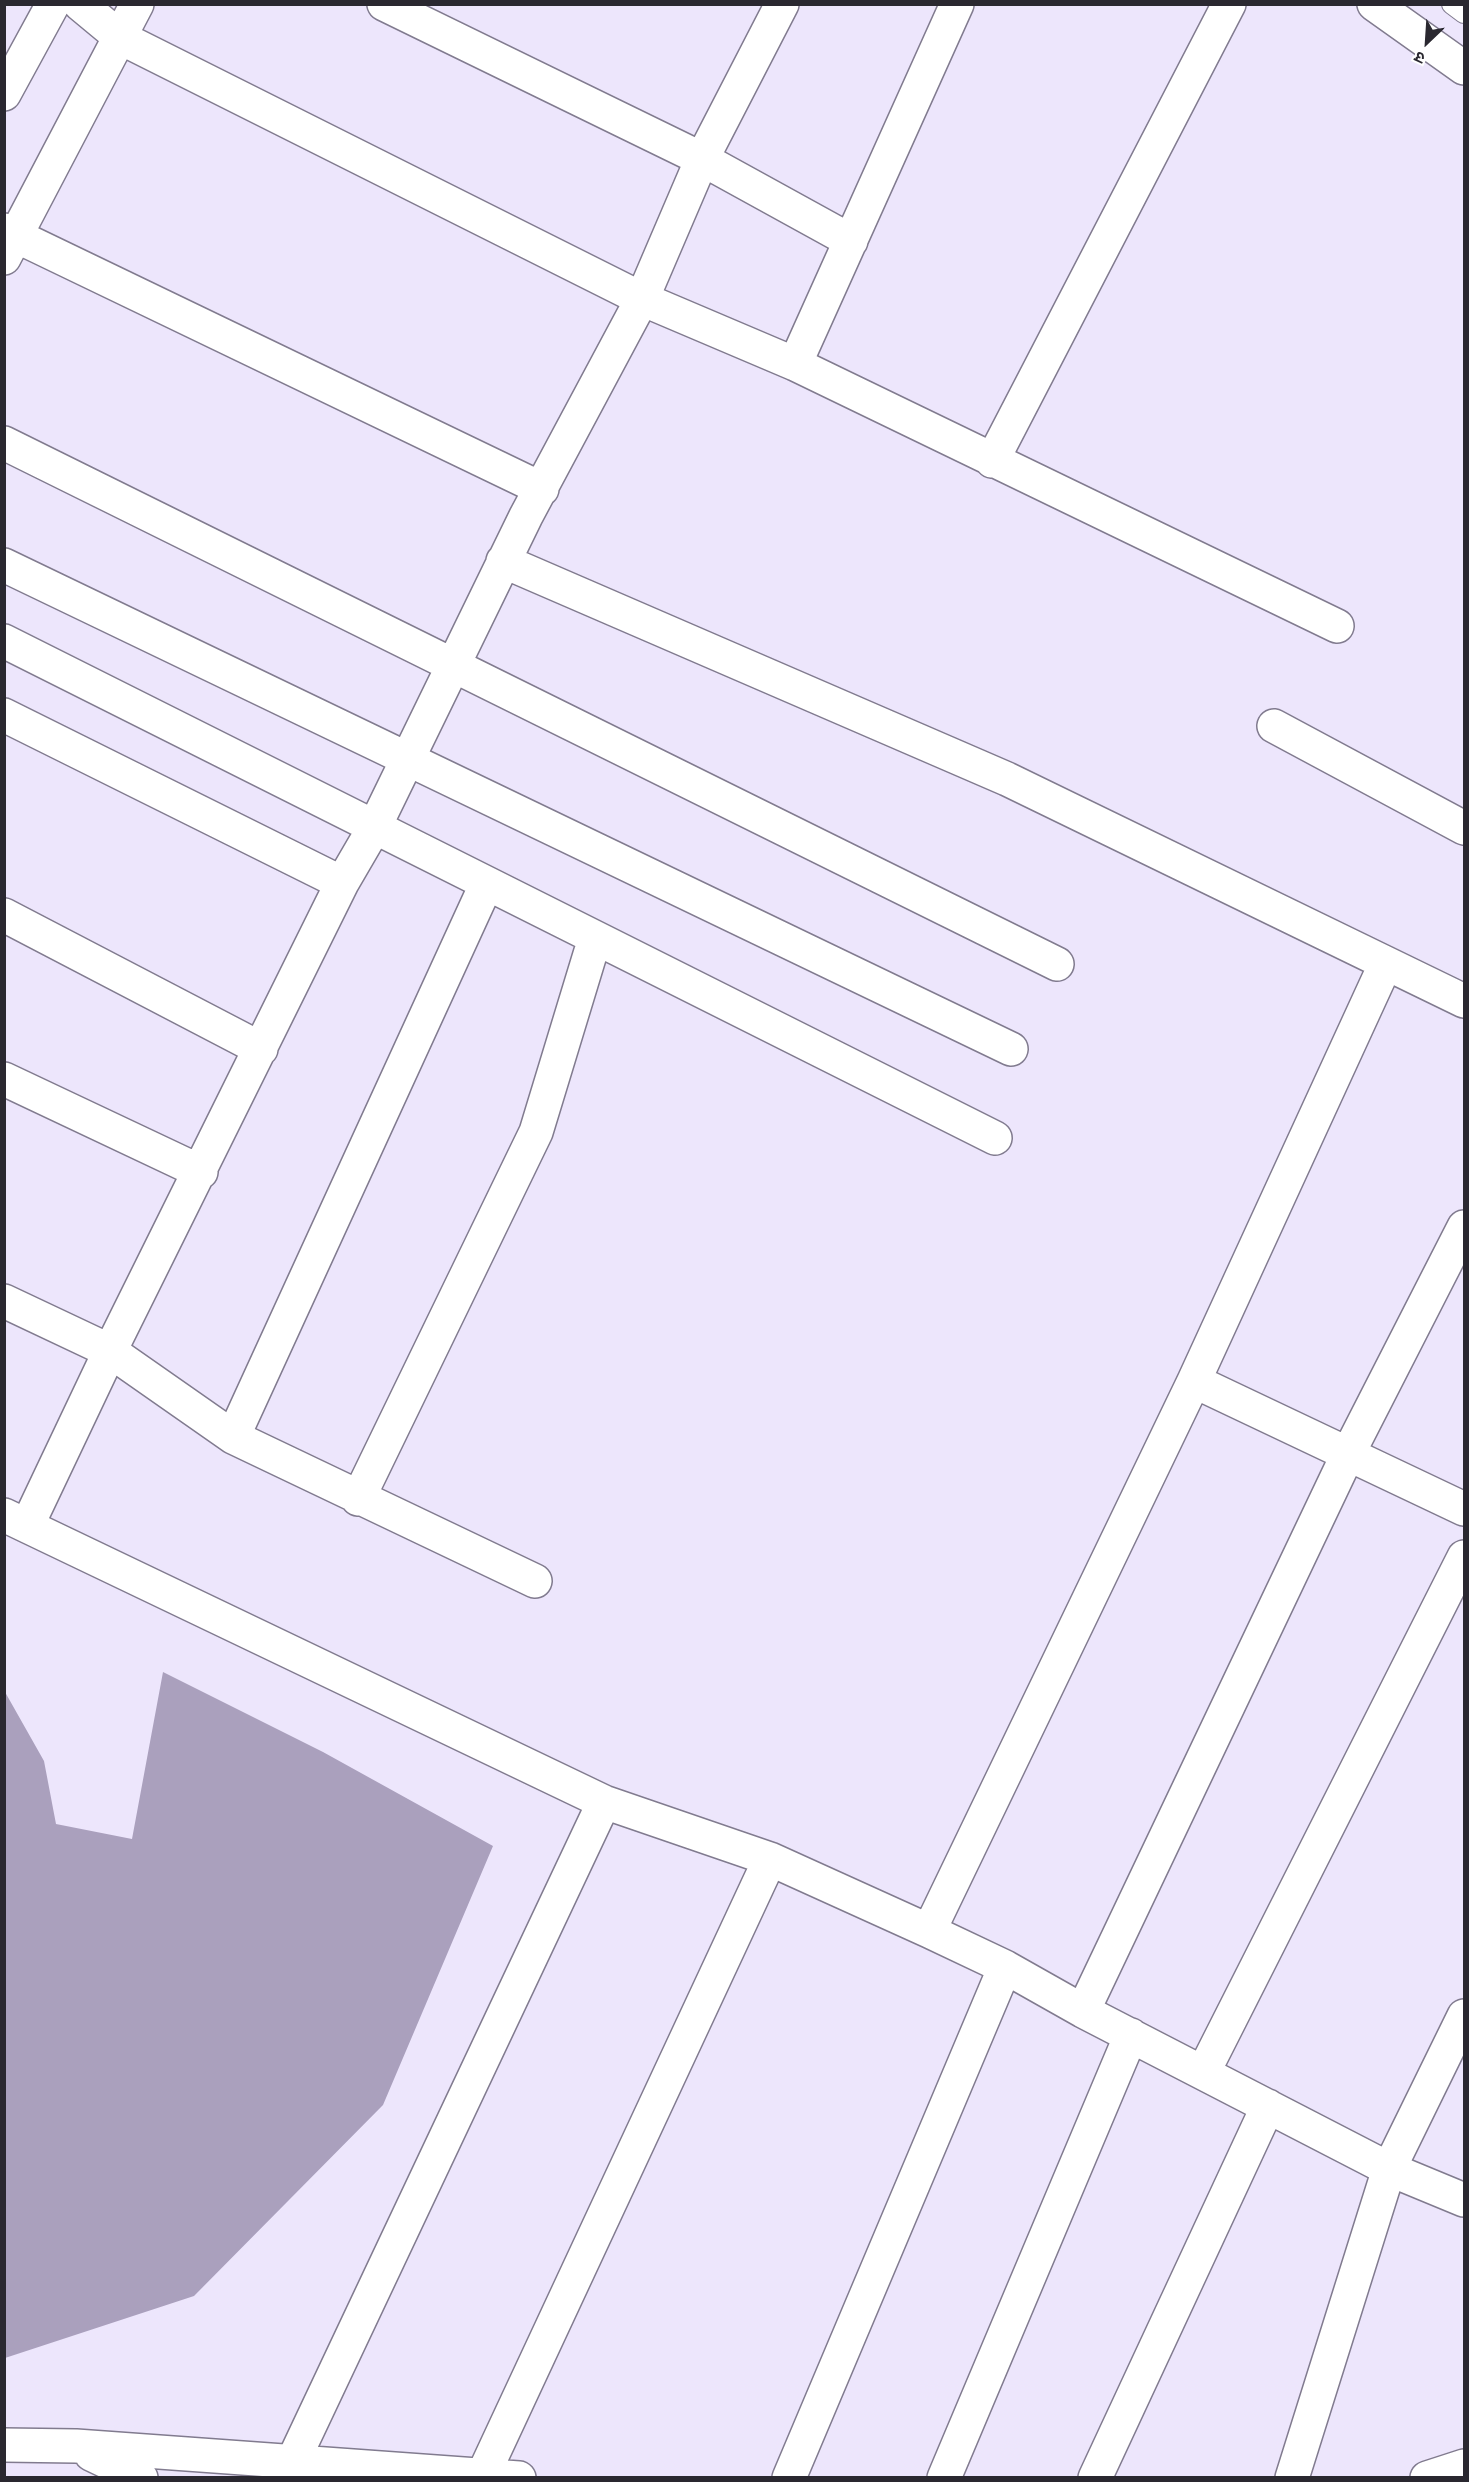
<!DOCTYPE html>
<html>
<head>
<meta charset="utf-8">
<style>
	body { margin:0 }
	#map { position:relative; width:1469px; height:2482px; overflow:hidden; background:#ede6fc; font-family:Ubuntu,"Noto Sans Devanagari",sans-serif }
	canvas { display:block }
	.frame { position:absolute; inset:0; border:6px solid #2a2830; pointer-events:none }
	.north { position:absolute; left:1397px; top:12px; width:60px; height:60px; -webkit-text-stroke:4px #fff; paint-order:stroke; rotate:205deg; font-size:16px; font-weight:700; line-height:24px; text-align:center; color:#2a2830 }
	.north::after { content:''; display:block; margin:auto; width:21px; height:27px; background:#2a2830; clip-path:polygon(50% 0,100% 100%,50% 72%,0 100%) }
</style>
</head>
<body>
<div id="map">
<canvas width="1469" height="2482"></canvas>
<div class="frame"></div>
<div class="north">उ</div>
</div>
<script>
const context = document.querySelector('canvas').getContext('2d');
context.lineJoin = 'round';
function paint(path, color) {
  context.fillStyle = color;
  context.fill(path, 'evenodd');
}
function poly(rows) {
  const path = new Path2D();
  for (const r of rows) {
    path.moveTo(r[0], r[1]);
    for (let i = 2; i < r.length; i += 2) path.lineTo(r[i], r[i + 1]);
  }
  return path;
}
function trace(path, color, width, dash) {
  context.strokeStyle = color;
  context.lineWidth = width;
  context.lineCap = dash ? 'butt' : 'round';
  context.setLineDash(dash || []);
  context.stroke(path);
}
paint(poly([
	[163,1672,323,1752,493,1846,383,2105,194,2296,5,2358,5,1692,44,1761,56,1824,132,1839]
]), '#aaa0bd');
const service = poly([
	[1452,4,1464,13]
]);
const minor = poly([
	[80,4,121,38,642,299,795,364,1337,626],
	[384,4,702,159,851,241],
	[4,94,53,4],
	[4,230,542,489],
	[4,258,137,4],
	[795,364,957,4],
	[4,443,1057,964],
	[992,461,1229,4],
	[503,561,1007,779,1464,1001],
	[4,565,1011,1049],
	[4,641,995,1138],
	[4,715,342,883],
	[1274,726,1464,828],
	[4,915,261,1049],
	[4,1079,201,1172],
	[4,1301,110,1351,233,1437,535,1581],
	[1194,1381,1464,1509],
	[233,1437,486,885],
	[358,1499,536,1132,595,938],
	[4,1515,604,1802,770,1859,929,1931,1005,1967,1083,2011,1389,2169,1464,2200],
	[27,1526,110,1351,342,883,374,828,526,516,642,299,702,159,782,4],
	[929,1931,1194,1381,1386,963],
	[1083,2011,1348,1454,1464,1227],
	[1203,2073,1464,1557],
	[4,2445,76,2446,519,2478],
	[91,2454,141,2478],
	[483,2475,770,1859],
	[285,2478,604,1802],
	[789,2478,1005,1967],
	[944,2478,1131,2035],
	[1095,2478,1268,2106],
	[1292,2478,1389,2169,1464,2016],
	[1427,2478,1464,2466]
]);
const tertiary = poly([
	[1374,4,1464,68]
]);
trace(service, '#817b8f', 22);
trace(minor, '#817b8f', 36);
trace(tertiary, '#817b8f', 36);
trace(service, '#fff', 20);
trace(minor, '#fff', 33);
trace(tertiary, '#fff', 33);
</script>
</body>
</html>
